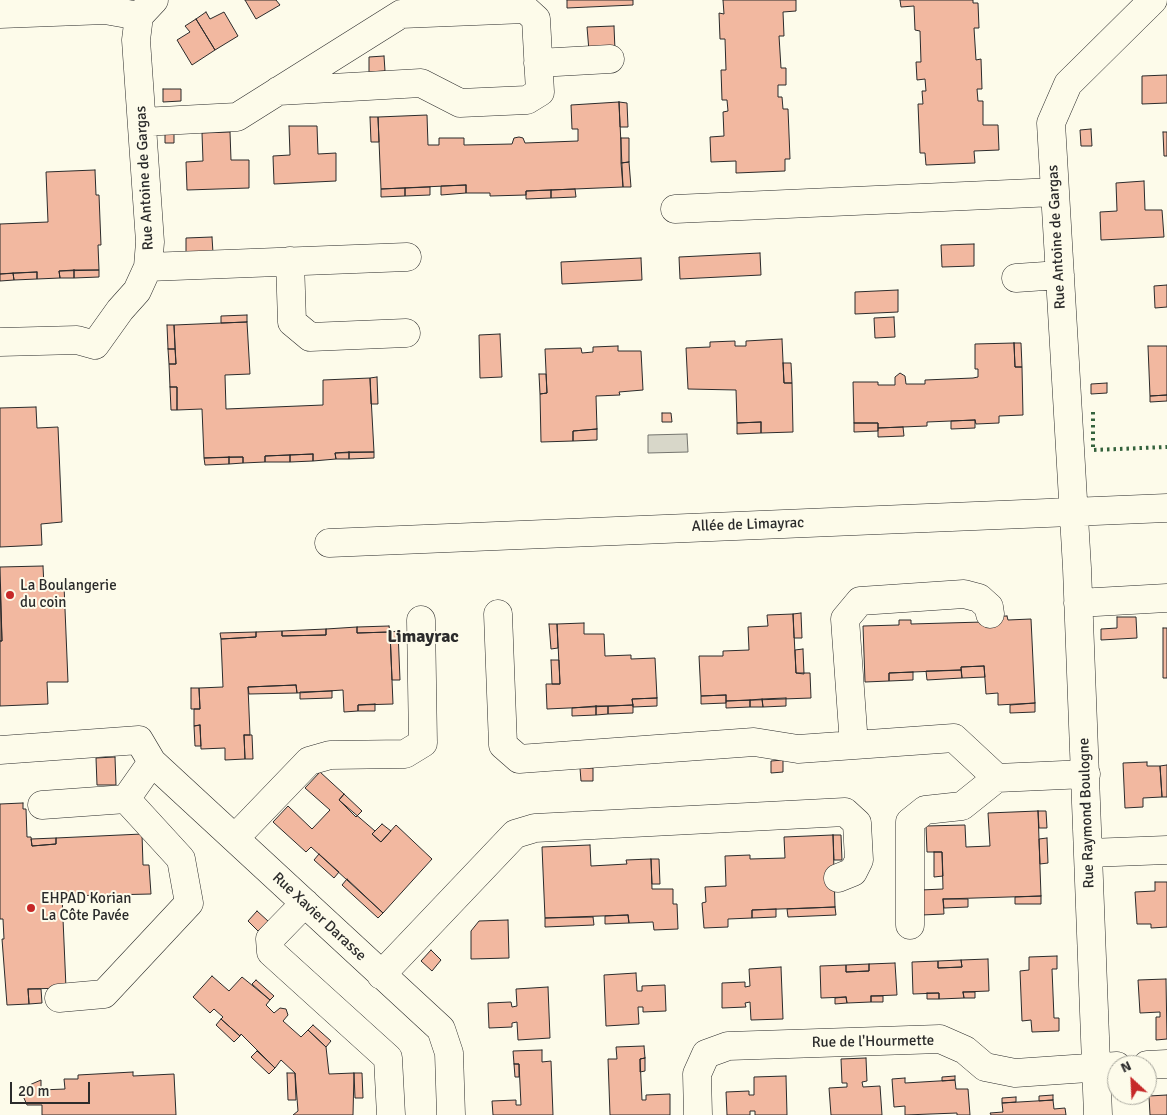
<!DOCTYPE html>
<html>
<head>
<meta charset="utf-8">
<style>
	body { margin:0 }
	#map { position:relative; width:1167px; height:1115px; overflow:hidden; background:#fdfbea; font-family:Signika,sans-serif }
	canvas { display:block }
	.north { position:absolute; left:1107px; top:1055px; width:50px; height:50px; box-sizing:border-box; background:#fdfbea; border:1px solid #a9a89e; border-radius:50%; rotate:335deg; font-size:14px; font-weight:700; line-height:20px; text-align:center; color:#2b2b2b }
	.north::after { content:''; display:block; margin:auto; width:18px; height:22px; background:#c62828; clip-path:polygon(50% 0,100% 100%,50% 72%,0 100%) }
	.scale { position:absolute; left:10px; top:1082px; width:80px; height:22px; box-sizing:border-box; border:2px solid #2b2b2b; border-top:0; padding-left:6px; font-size:15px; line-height:18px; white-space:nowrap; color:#2b2b2b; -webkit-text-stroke:4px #fdfbea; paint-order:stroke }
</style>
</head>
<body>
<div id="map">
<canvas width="1167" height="1115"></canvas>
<div class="north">N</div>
<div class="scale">20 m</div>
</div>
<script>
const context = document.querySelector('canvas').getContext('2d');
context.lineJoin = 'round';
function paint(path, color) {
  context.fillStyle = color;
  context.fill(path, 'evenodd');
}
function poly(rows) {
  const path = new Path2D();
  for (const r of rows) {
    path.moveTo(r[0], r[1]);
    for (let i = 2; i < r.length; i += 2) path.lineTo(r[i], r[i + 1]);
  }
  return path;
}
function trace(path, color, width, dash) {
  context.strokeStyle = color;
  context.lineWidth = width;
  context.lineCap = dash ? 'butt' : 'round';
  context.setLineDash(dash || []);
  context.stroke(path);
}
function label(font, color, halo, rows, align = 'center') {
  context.font = font + ' Signika,sans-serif';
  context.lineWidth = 4;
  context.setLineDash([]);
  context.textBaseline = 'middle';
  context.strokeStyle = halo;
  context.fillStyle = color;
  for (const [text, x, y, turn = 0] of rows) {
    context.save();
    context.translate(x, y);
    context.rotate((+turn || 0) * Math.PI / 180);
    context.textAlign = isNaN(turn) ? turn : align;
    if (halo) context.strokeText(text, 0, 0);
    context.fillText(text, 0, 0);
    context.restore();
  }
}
const water = poly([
	[687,434,688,452,648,453,648,435,687,434]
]);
paint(water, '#d8d7c9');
trace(water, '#74746e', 1);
const building = poly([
	[245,0,276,0,280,5,256,19,245,0],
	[567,0,633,0,633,5,567,8,567,0],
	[723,0,796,0,796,11,783,12,784,36,779,36,781,68,786,68,786,85,778,85,778,97,782,97,783,109,788,109,790,159,785,159,785,171,736,173,736,161,711,162,710,137,724,136,723,112,728,111,727,100,722,100,721,70,726,70,725,39,720,39,719,13,724,14,723,0],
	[900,0,973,0,973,3,978,3,979,28,974,28,976,60,981,59,982,89,977,89,978,101,983,101,983,125,998,125,999,150,974,151,975,163,926,165,925,153,920,153,918,104,923,104,922,91,926,91,925,79,917,80,916,62,921,62,920,31,915,30,914,6,901,7,900,0],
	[206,12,210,19,224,12,238,36,215,50,196,19,206,12],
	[196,19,215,50,192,65,177,40,190,32,185,26,196,19],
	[614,26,615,50,589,51,587,27,614,26],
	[384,56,385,71,369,72,369,57,384,56],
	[1167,75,1167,103,1142,104,1142,76,1167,75],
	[163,89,181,89,181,101,163,102,163,89],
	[619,102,627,103,628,127,620,127,619,102],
	[619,102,623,187,526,191,526,195,490,196,490,193,466,193,466,185,381,189,378,117,427,115,428,145,439,145,439,138,464,138,464,145,512,144,514,138,519,137,523,138,525,143,578,141,578,129,572,129,571,105,619,102],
	[370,117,378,117,379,142,371,142,370,117],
	[289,126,317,126,318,154,336,153,336,181,274,184,273,156,290,155,289,126],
	[1091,129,1092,146,1081,146,1080,130,1091,129],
	[230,132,231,160,249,160,249,188,187,190,186,162,203,161,202,133,230,132],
	[1163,132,1167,132,1167,156,1164,156,1163,132],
	[165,134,174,134,174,143,165,143,165,134],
	[621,138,629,138,629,162,621,163,621,138],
	[629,162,631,187,623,187,621,163,629,162],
	[95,170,96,195,99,195,101,245,98,245,99,270,59,271,60,278,37,279,37,272,0,274,0,224,48,222,46,172,95,170],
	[1144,181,1145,210,1162,210,1164,237,1101,240,1100,212,1117,211,1116,183,1144,181],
	[466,185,466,193,441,195,441,186,466,185],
	[430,187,430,195,405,196,405,188,430,187],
	[405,188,405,196,381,197,381,189,405,188],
	[575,189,576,197,551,198,551,190,575,189],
	[551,190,551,198,526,199,526,191,551,190],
	[212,237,213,253,186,254,186,238,212,237],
	[974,244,974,266,942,267,941,245,974,244],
	[760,253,761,275,680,279,679,257,760,253],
	[641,258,642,280,562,284,561,262,641,258],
	[74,270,74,278,60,278,59,271,74,270],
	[74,270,99,270,99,277,74,278,74,270],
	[37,272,37,279,14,280,13,273,37,272],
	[13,273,14,280,0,281,0,274,13,273],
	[1167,285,1167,307,1155,308,1154,286,1167,285],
	[898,290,898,312,855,314,855,292,898,290],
	[247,315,247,322,221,323,221,316,247,315],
	[894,317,895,337,875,338,874,318,894,317],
	[247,322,250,374,225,375,226,409,323,405,323,380,370,378,374,452,335,453,336,459,313,461,313,454,265,456,265,462,243,463,243,457,204,458,202,409,177,410,177,387,170,387,169,364,176,364,174,325,247,322],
	[167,325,174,325,175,349,168,349,167,325],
	[500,334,502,377,480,378,479,335,500,334],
	[782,339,784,383,792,383,793,432,761,433,761,422,737,423,736,390,688,389,686,348,710,347,710,342,735,341,735,346,746,346,746,341,782,339],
	[1014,343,1021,343,1022,367,1015,367,1014,343],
	[1014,343,1015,367,1022,367,1023,415,999,416,999,423,976,424,975,420,927,422,927,426,878,428,878,423,854,423,853,382,878,382,878,385,895,385,895,377,900,373,905,376,906,384,925,384,925,380,973,378,978,377,978,369,975,369,975,344,1014,343],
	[618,346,618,351,641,351,643,390,619,392,620,395,596,396,597,429,573,431,573,441,541,442,540,394,547,393,545,349,581,348,582,353,593,352,593,347,618,346],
	[1148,346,1167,346,1167,395,1150,396,1148,346],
	[168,349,175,349,176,364,169,364,168,349],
	[783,363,791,363,792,383,784,383,783,363],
	[539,374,546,374,547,393,540,394,539,374],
	[377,377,378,404,371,404,370,378,377,377],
	[1107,383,1107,393,1091,394,1091,384,1107,383],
	[170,387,177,387,177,410,171,410,170,387],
	[1167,395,1167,401,1150,402,1150,396,1167,395],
	[36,407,37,428,58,427,62,522,41,524,42,545,0,547,0,408,36,407],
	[662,413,671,413,672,422,662,422,662,413],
	[975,420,975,428,951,429,951,421,975,420],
	[761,422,761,433,737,434,737,423,761,422],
	[854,423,878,423,878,431,854,432,854,423],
	[903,427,904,436,878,437,878,428,903,427],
	[597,429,597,440,573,441,573,431,597,429],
	[349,452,349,459,336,459,335,453,349,452],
	[349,452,374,452,374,458,349,459,349,452],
	[313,454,313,461,290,462,290,455,313,454],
	[290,455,290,462,265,462,265,456,290,455],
	[229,457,229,464,205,465,204,458,229,457],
	[229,457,243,457,243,463,229,464,229,457],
	[43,566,44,586,64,585,68,682,47,682,48,704,0,706,0,641,2,641,0,567,43,566],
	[0,585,2,641,0,641,0,585],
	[801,613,802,638,794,638,793,614,801,613],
	[793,614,796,673,810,673,811,698,726,701,726,695,701,696,699,656,723,656,723,651,749,650,748,627,768,626,767,615,793,614],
	[1007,616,1008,620,1031,619,1035,703,998,705,998,693,986,694,984,666,961,667,961,670,889,673,889,681,865,682,863,626,899,625,899,620,911,620,911,624,983,622,982,617,1007,616],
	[1117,617,1136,617,1137,638,1101,640,1101,629,1117,628,1117,617],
	[584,623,584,634,604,634,605,656,631,655,631,659,655,658,657,698,632,699,633,705,547,709,546,684,560,684,557,624,584,623],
	[549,624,557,624,558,648,551,649,549,624],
	[389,626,390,632,357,633,357,627,389,626],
	[357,627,357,633,390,632,393,704,358,705,358,711,344,712,343,690,297,693,296,685,248,687,250,735,244,735,245,759,225,760,225,748,201,749,200,725,194,726,194,709,200,709,199,688,223,687,221,639,256,637,256,632,282,631,282,636,326,635,326,629,357,627],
	[1163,628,1167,628,1167,678,1163,678,1163,628],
	[326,629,326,635,282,636,282,631,326,629],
	[398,631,400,680,392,680,390,632,398,631],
	[256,632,256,637,221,639,220,633,256,632],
	[803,649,804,674,796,673,795,650,803,649],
	[551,660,559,660,560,684,552,684,551,660],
	[984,666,985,677,962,678,961,667,984,666],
	[961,670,962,678,927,680,926,671,961,670],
	[913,672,913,680,889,681,889,673,913,672],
	[296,685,297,693,249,694,248,687,296,685],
	[191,688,199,688,200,709,191,709,191,688],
	[332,691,332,698,300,699,300,692,332,691],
	[726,695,726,703,701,704,701,696,726,695],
	[657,698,657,706,633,707,632,699,657,698],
	[786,698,786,706,763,707,762,699,786,698],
	[762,699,763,707,750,707,750,700,762,699],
	[750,700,750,707,726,708,726,701,750,700],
	[1035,703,1035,712,1010,713,1010,705,1035,703],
	[375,704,375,711,358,711,358,705,375,704],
	[633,705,633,713,608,714,608,706,633,705],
	[596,706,596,715,572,716,572,708,596,706],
	[596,706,608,706,608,714,596,715,596,706],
	[200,725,201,746,195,746,194,726,200,725],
	[244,735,252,735,253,759,245,759,244,735],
	[115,757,116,785,97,785,96,758,115,757],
	[783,760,783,772,771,773,771,761,783,760],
	[1147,762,1147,766,1160,766,1162,797,1143,798,1143,807,1125,808,1123,763,1147,762],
	[1167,765,1167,797,1162,797,1160,766,1167,765],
	[580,768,593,768,593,781,581,781,580,768],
	[320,772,344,794,339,800,375,831,372,834,381,842,396,825,432,859,383,913,311,847,306,852,273,822,288,806,312,829,330,810,305,788,320,772],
	[344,794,362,811,356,817,339,800,344,794],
	[23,803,23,809,26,809,27,837,31,837,32,846,56,844,56,838,142,834,143,865,149,865,151,894,62,896,66,988,28,989,29,1004,7,1005,2,939,4,939,3,919,0,919,0,804,23,803],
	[1038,811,1046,811,1047,828,1039,828,1038,811],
	[1038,811,1041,896,943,899,944,914,922,915,921,890,943,889,942,852,927,852,926,826,965,825,966,847,990,846,988,813,1038,811],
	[382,824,391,831,381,842,372,834,382,824],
	[833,835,841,835,842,860,834,860,833,835],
	[833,835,835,907,752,910,752,918,728,919,728,927,704,928,702,903,706,902,705,887,726,886,725,856,750,855,750,859,785,858,784,837,833,835],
	[56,838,56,844,32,846,31,839,56,838],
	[1047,838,1048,863,1040,864,1039,839,1047,838],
	[590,845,591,866,627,864,626,860,651,859,652,889,673,889,673,904,677,904,678,929,654,930,653,922,629,923,628,915,545,918,542,847,590,845],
	[934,852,942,852,943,876,934,877,934,852],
	[319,854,339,872,334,878,314,860,319,854],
	[651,859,659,859,660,884,652,884,651,859],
	[347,879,383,913,378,918,342,885,347,879],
	[1155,882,1167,882,1167,927,1151,928,1151,924,1137,924,1135,892,1155,891,1155,882],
	[1041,896,1041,904,1015,904,1015,897,1041,896],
	[943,899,968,899,968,907,944,908,943,899],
	[835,907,836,915,788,917,787,909,835,907],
	[776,909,776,917,752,918,752,910,776,909],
	[257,911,268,921,258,931,248,921,257,911],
	[628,915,629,923,605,924,605,916,628,915],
	[593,917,594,925,545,927,545,918,593,917],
	[508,920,509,958,471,959,471,931,479,921,508,920],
	[431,950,441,960,432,971,421,961,431,950],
	[1057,956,1057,969,1052,969,1054,1018,1059,1018,1059,1031,1032,1032,1031,1020,1022,1021,1020,971,1029,970,1029,957,1057,956],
	[988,959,989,991,963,992,964,998,939,999,939,993,913,994,912,962,938,961,938,968,962,967,961,960,988,959],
	[961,960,962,967,938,968,938,961,961,960],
	[895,963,897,995,871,996,871,1002,847,1003,846,997,821,998,820,966,846,965,846,972,869,971,869,964,895,963],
	[869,964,869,971,846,972,846,965,869,964],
	[781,967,783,1019,751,1020,750,1002,745,1003,746,1007,722,1008,722,983,745,982,745,987,750,986,749,969,781,967],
	[636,973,637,991,642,991,642,986,665,985,666,1011,643,1012,643,1007,638,1007,639,1024,606,1026,604,975,636,973],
	[212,976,229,991,242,977,270,1000,266,1005,274,1013,280,1008,286,1009,288,1015,283,1021,301,1037,308,1030,326,1047,329,1074,354,1073,353,1115,293,1115,298,1111,295,1073,281,1060,275,1068,241,1034,240,1036,221,1019,223,1017,214,1009,210,1013,193,997,212,976],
	[1166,979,1167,1039,1156,1040,1156,1017,1160,1017,1160,1012,1140,1013,1138,980,1166,979],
	[256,980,274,996,270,1000,252,984,256,980],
	[548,987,550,1038,518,1040,517,1022,512,1023,512,1027,489,1028,488,1003,511,1002,512,1007,517,1006,516,989,548,987],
	[28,989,41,989,42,1003,29,1004,28,989],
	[963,992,975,992,975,998,964,998,963,992],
	[927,993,939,993,939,999,927,999,927,993],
	[871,996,883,996,883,1002,871,1002,871,996],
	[846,997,847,1003,835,1004,835,998,846,997],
	[221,1019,240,1036,234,1042,216,1025,221,1019],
	[313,1025,331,1041,326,1047,308,1030,313,1025],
	[644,1046,645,1058,640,1059,642,1100,646,1100,646,1095,670,1094,670,1115,610,1115,608,1059,617,1059,616,1047,644,1046],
	[542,1050,542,1062,551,1061,553,1115,493,1115,492,1101,516,1100,516,1105,521,1105,519,1064,514,1064,513,1051,542,1050],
	[257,1051,275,1068,269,1074,251,1057,257,1051],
	[645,1058,645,1071,640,1072,640,1059,645,1058],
	[866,1058,867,1081,862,1082,863,1087,880,1086,882,1115,831,1115,829,1088,847,1087,847,1083,842,1083,841,1059,866,1058],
	[514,1064,519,1064,519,1077,515,1077,514,1064],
	[133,1072,133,1076,174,1074,176,1115,42,1115,42,1105,27,1105,20,1089,41,1080,41,1090,65,1089,64,1079,78,1079,78,1075,133,1072],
	[287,1073,295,1073,296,1100,288,1100,287,1073],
	[354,1073,362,1073,363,1098,355,1098,354,1073],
	[786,1076,787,1115,755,1115,755,1111,750,1111,750,1115,727,1115,726,1092,749,1091,749,1095,754,1095,754,1077,786,1076],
	[955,1076,955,1080,942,1081,942,1077,955,1076],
	[905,1078,905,1083,955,1080,956,1089,968,1089,970,1115,957,1115,957,1113,905,1115,905,1106,894,1107,892,1079,905,1078],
	[1053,1095,1053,1100,1039,1101,1039,1096,1053,1095],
	[1167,1095,1167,1115,1150,1115,1149,1096,1167,1095],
	[1016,1097,1016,1102,1002,1103,1002,1098,1016,1097],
	[1053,1100,1054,1109,1065,1108,1066,1115,991,1115,990,1113,1003,1112,1002,1103,1053,1100]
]);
paint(building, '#f2b8a0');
trace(building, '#2b2b2b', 1);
const minor = poly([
	[0,14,105,10,139,16],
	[538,63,610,59],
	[142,122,237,117,401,14,525,9,536,19,540,92,527,100,460,103,421,83,278,91],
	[675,209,1055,192],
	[290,261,292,322,310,337,406,333],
	[148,267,407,257],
	[1016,278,1060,275],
	[0,342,77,340,95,345,120,310,137,291,148,267,150,242,136,40,139,16,154,0],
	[329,543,1167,508],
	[1078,603,1167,598],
	[498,614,503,745,519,759,754,742,798,749,954,738,997,778,1086,774],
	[854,745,845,619,860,601,964,594,979,598,989,607,990,614],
	[0,750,139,740,152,762,441,1029,449,1053,451,1115],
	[42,805,126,799],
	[235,838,309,761,330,755,405,754,423,743,421,620],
	[1089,853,1167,850],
	[305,903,270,939,271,952,388,1058,391,1115],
	[910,925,910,822,925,810,962,806,997,778],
	[381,975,515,834,535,828,845,812,857,823,859,860,853,872,838,878],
	[59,998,104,994,189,903,181,859,126,799,152,762],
	[1147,1065,1167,1064],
	[698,1115,697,1074,706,1054,728,1046,940,1039,965,1050,985,1067,1015,1073,1117,1066],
	[1098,1115,1077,568,1051,123,1068,84,1153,0]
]);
trace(minor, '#2b2b2b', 29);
trace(minor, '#fdfbea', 28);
trace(poly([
	[1093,412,1093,450,1167,447]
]), '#34623c', 4, [2.5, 4]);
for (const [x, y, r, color] of [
	[10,595,5,"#c62828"],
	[31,908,5,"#c62828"]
]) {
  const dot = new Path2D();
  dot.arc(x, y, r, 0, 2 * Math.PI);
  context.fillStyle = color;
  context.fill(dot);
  trace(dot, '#fdfbea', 2);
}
label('15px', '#2b2b2b', '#fdfbea', [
	["Rue Antoine de Gargas",145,178,-93],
	["Rue Antoine de Gargas",1057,237,-93],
	["Allée de Limayrac",748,525,-2],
	["Rue Raymond Boulogne",1087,813,-92],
	["Rue Xavier Darasse",319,917,43],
	["Rue de l'Hourmette",873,1042,-1]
]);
label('15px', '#2b2b2b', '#fdfbea', [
	["La Boulangerie",20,586],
	["du coin",20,603],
	["EHPAD Korian",41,899],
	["La Côte Pavée",41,916]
], 'left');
label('bold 18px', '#2b2b2b', '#fdfbea', [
	["Limayrac",423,637]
]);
</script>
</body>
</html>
